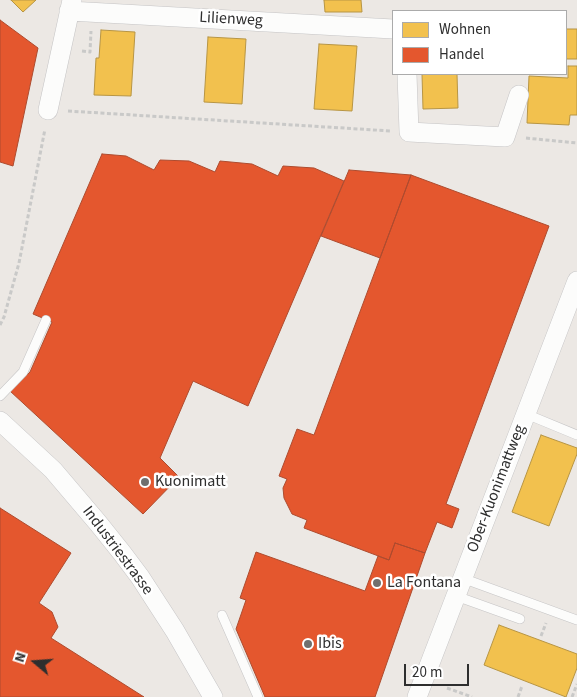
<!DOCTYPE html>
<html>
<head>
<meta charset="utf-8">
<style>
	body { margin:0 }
	#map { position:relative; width:577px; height:697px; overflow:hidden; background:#ece8e4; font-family:"Source Sans 3",sans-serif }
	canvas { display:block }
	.legend { position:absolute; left:392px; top:10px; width:175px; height:65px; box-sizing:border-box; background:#fff; border:1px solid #ababab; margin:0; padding:6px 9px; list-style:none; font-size:15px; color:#2e2e2e }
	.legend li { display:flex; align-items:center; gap:10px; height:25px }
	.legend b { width:25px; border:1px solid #ababab }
	.north { position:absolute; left:10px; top:637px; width:50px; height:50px; -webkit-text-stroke:4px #fff; paint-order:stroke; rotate:288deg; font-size:14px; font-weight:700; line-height:20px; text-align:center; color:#2e2e2e }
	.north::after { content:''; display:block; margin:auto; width:18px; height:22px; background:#2e2e2e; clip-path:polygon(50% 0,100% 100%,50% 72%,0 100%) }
	.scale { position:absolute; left:404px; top:664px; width:65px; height:22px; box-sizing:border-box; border:2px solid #2e2e2e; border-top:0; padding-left:6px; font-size:15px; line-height:18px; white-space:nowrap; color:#2e2e2e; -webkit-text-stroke:4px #fff; paint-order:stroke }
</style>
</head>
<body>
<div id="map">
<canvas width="577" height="697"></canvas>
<ul class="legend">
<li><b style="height:14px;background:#f2c14e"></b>Wohnen</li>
<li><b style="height:14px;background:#e4572e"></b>Handel</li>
</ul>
<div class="north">N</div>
<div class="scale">20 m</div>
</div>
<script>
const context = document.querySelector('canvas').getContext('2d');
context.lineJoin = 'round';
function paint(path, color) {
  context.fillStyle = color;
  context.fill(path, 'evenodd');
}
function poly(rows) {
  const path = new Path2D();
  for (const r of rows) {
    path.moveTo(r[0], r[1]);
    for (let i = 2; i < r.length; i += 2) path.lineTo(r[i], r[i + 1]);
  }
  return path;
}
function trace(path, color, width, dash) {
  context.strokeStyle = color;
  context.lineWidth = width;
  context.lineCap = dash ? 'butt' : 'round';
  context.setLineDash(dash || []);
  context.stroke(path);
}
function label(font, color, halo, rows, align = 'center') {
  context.font = font + ' "Source Sans 3",sans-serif';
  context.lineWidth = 5;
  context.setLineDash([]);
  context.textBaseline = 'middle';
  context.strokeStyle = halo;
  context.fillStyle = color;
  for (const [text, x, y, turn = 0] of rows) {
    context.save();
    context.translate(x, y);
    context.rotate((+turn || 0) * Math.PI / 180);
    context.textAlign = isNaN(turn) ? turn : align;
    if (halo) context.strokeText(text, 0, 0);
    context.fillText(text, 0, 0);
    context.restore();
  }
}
const homes = poly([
	[11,0,36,0,23,12,11,0],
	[324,0,361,0,362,12,325,12,324,0],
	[566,29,577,29,577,59,566,59,566,29],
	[101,30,135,32,131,96,94,95,96,58,99,58,101,30],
	[208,37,246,39,242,104,204,102,208,37],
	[319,44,357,46,352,111,314,109,319,44],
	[568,66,577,66,577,115,570,115,569,125,527,123,529,76,568,78,568,66],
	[422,74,457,74,458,108,423,109,422,74],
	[541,435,577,448,577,454,549,526,512,512,541,435],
	[499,625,577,654,577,668,566,697,484,665,499,625]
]);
paint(homes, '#f2c14e');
trace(homes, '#b79544', 1);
const shops = poly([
	[0,20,38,48,13,166,0,162,0,20],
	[102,154,126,156,154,170,160,160,189,161,215,172,220,161,252,164,278,176,283,166,314,168,344,181,248,406,193,381,160,458,179,477,143,514,10,391,30,372,52,322,33,314,102,154],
	[349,170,411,175,380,258,321,236,349,170],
	[411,175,549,226,446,504,459,509,452,528,437,522,425,553,395,543,389,560,304,528,307,520,292,514,284,498,283,488,287,479,279,476,297,429,314,435,411,175],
	[0,508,71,553,39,603,52,612,58,627,51,638,144,697,0,697,0,508],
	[395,543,425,553,375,697,265,697,236,629,246,600,240,598,256,552,365,591,378,556,389,560,395,543]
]);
paint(shops, '#e4572e');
trace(shops, '#ad4b2e', 1);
const service = poly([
	[0,396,23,372,46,320],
	[526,414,577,435],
	[462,578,577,620],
	[456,596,520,619],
	[222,615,258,697]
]);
const minor = poly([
	[69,11,393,29],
	[407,74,409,132,505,137,519,95],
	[48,110,72,0],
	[0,421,53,470,98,523,122,553,140,577,175,631,213,697],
	[417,697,577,281]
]);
trace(service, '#c5c4c5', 10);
trace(minor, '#c5c4c5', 20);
trace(poly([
	[82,51,90,52,91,31],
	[68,111,391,131],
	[526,138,577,143],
	[0,325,4,317,19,263,45,129],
	[541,636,546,623],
	[447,688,472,697],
	[518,697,522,686],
	[572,697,577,684]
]), '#c9c9c8', 3, [4, 2.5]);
trace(service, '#fcfcfb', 9);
trace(minor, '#fcfcfb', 19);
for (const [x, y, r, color] of [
	[145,482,5,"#706f6e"],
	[377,583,5,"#706f6e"],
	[308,644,5,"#706f6e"]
]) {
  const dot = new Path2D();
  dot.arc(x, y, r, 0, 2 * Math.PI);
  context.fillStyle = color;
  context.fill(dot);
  trace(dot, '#fff', 2);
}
label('16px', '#2e2e2e', '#fff', [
	["Lilienweg",231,20,3],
	["Ober-Kuonimattweg",497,489,-69],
	["Industriestrasse",117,551,53]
]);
label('16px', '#2e2e2e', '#fff', [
	["Kuonimatt",155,482],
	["La Fontana",387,583],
	["Ibis",318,644]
], 'left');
</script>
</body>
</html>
